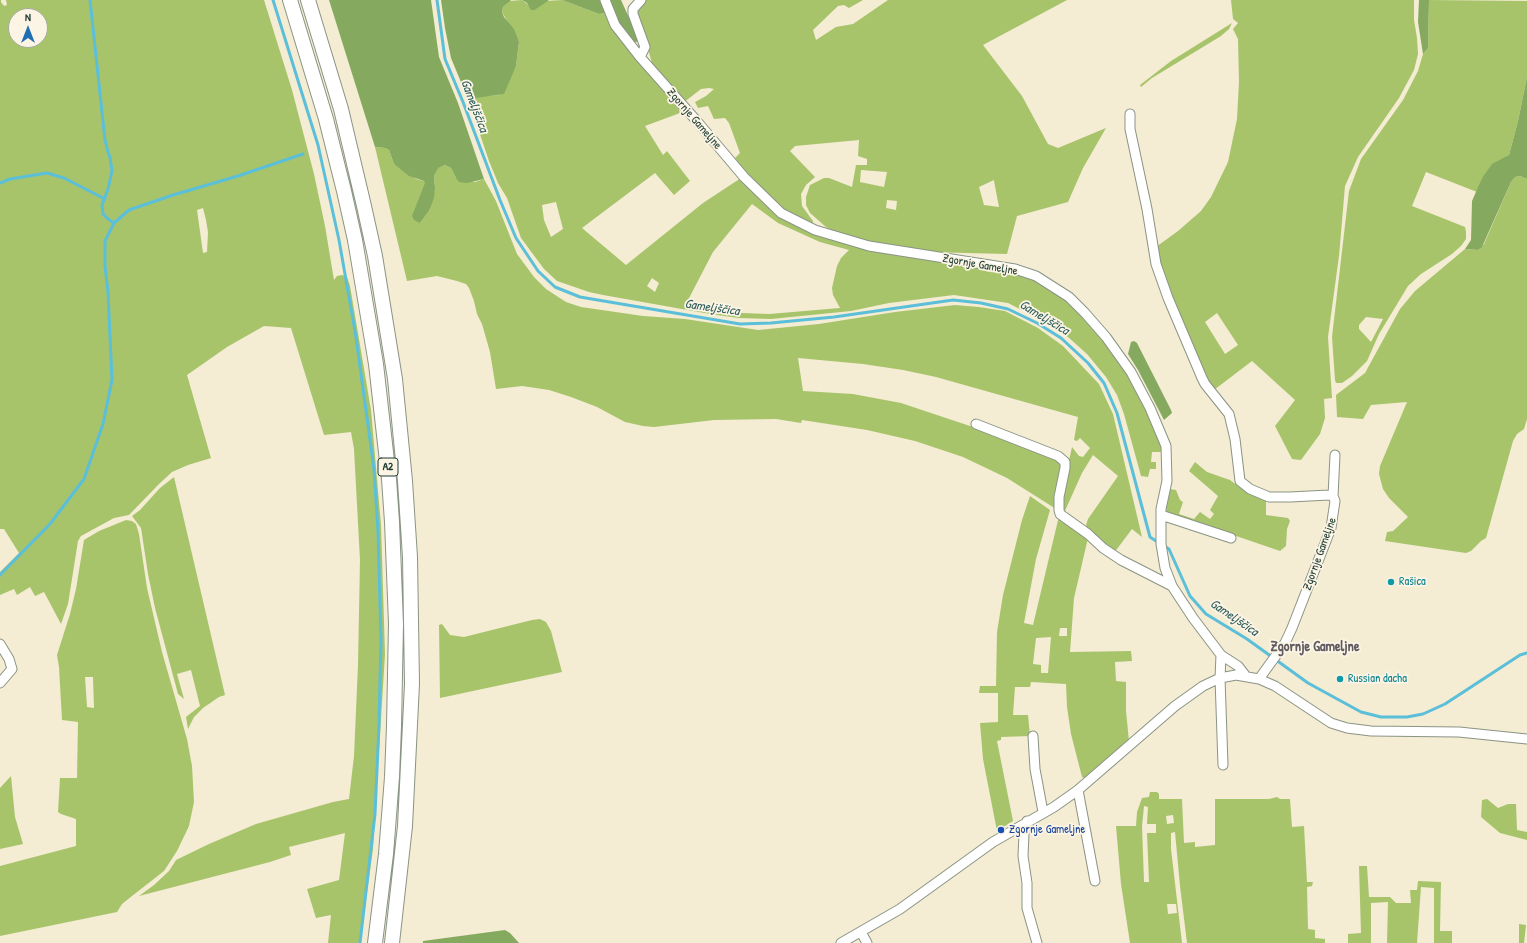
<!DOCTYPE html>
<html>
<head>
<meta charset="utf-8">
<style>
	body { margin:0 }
	#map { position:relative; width:1527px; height:943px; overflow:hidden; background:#f4ecd3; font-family:"Patrick Hand",sans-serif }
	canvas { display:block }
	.north { position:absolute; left:8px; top:8px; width:40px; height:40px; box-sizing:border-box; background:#fcf5e5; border:1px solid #a4ab9e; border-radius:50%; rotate:0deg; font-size:11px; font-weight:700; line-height:16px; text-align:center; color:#1f3d34 }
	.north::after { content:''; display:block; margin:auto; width:14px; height:18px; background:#1f6fb2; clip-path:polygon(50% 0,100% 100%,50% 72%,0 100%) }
</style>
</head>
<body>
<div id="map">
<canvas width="1527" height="943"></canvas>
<div class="north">N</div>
</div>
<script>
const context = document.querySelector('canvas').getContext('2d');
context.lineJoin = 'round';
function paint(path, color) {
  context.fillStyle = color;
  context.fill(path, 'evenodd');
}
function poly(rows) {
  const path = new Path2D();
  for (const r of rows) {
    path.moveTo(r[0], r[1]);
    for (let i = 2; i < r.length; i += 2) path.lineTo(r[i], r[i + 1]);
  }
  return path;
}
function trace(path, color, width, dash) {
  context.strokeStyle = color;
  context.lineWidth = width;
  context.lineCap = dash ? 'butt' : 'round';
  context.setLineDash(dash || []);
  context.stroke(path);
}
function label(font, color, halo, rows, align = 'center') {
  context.font = font + ' "Patrick Hand",sans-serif';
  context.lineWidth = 3.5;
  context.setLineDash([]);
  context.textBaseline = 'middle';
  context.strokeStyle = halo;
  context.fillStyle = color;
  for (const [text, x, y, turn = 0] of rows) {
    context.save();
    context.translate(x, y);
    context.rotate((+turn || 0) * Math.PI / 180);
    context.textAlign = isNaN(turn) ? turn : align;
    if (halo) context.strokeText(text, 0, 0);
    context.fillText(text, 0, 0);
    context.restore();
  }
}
paint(poly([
	[0,0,1,0,1,2,4,6,7,5,6,0,264,0,292,90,314,174,325,226,334,280,337,276,342,275,347,277,350,286,371,410,381,525,385,654,373,849,360,943,328,943,331,915,316,918,307,889,339,880,345,833,289,847,291,855,270,862,139,896,154,885,169,871,176,860,209,844,256,824,333,802,349,799,354,756,358,665,360,560,354,449,351,432,324,435,291,328,264,326,227,347,187,375,211,458,188,465,172,472,159,484,129,515,114,518,81,536,78,541,68,604,61,624,44,592,35,596,30,587,17,595,14,589,0,595,0,572,19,553,4,529,0,529],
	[16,16,40,16,40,40,16,40],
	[203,208,206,220,208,232,207,252,203,253,197,210],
	[522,0,535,10,546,1,562,0,599,14,606,13,677,104,680,113,645,126,663,155,667,151,690,181,674,195,655,173,582,228,626,265,703,203,741,178,757,196,781,216,801,227,1033,279,1063,297,1099,333,1137,388,1161,441,1164,465,1161,465,1161,452,1152,452,1151,462,1156,462,1156,469,1150,469,1148,477,1141,476,1124,414,1117,395,1106,377,1087,354,1068,337,1049,324,1008,303,954,295,889,303,851,311,771,319,738,318,710,314,603,295,589,292,557,281,544,269,521,238,507,198,498,183,489,161,468,99,483,96,499,95,516,66,519,42,502,12,503,7,509,1],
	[556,202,563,229,551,237,544,220,542,205],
	[752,204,778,223,820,242,849,250,841,258,837,266,832,288,833,295,840,308,769,314,742,313,700,307,687,302,713,252],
	[652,278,659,283,655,292,647,286],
	[645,0,863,0,849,8,844,5,838,6,813,30,816,40,836,27,853,24,888,0,1067,0,983,45,1022,96,1048,144,1058,148,1106,128,1083,168,1068,202,1017,216,1007,254,926,252,874,244,841,236,826,227,810,213,806,205,806,197,810,185,824,178,829,178,852,187,856,165,867,165,867,159,858,156,859,140,795,146,790,151,815,177,806,185,801,194,802,206,813,221,812,227,783,210,747,174,735,158,740,153,729,123,725,118,714,119,708,106,698,108,695,102,706,96,714,89,709,88,701,89,683,103,652,63,644,35,634,12],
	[861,170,887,172,884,187,860,182],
	[994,180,994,181,999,207,984,205,979,187],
	[887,200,897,201,896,210,886,208],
	[1231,0,1414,0,1414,20,1417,38,1418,54,1414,70,1399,98,1358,157,1345,186,1339,256,1328,337,1332,398,1324,399,1325,418,1320,434,1301,460,1292,459,1275,426,1295,400,1252,361,1214,390,1208,381,1169,295,1156,247,1178,231,1201,211,1211,197,1228,162,1237,119,1239,82,1238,39,1233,29,1238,23,1233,19],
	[1217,313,1238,345,1225,354,1205,322],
	[1429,0,1527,1,1527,77,1518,121,1509,155,1482,178,1477,192,1426,172,1412,206,1465,227,1466,232,1466,239,1461,246,1452,254,1421,274,1408,286,1379,334,1367,361,1352,376,1342,383,1336,383,1335,380,1332,337,1349,191,1361,159,1403,100,1418,71,1423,54,1428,48],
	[1366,317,1383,319,1371,342,1359,329,1359,325],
	[1232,23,1229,29,1221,36,1152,78,1141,87,1140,85,1171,61],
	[375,147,385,148,389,150,394,164,416,179,424,181,426,183,420,223,429,211,435,188,434,176,437,168,445,165,451,168,456,178,475,182,484,179,496,201,517,254,534,277,546,289,566,302,581,307,643,316,685,319,758,330,819,324,895,312,955,305,979,307,1005,311,1038,328,1063,346,1099,384,1113,414,1142,537,1132,529,1114,553,1087,531,1086,525,1088,519,1118,476,1093,455,1082,473,1064,513,1060,502,1072,447,1079,456,1083,457,1090,448,1080,438,1077,441,1074,440,1078,417,936,377,903,370,863,364,798,358,803,391,853,394,901,403,1015,441,1056,459,1061,463,1064,471,1056,509,1007,478,963,457,915,441,867,430,802,420,801,423,776,419,714,420,654,427,643,426,625,422,597,407,571,397,549,390,522,386,496,389,490,352,482,324,477,314,474,301,469,288,466,284,457,281,437,276,407,281],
	[1520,176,1527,179,1527,419,1524,429,1517,434,1513,441,1486,538,1481,541,1471,551,1466,553,1385,541,1387,532,1393,531,1408,517,1389,498,1383,489,1379,474,1380,466,1407,402,1371,405,1363,419,1337,417,1336,395,1365,373,1400,309,1415,291,1465,249,1478,250,1484,244,1511,182,1515,177],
	[1195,462,1207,472,1230,480,1242,489,1266,500,1266,515,1288,518,1290,521,1287,529,1286,546,1280,551,1166,512,1170,489,1176,490,1180,500,1183,502,1179,514,1194,519,1200,512,1210,519,1214,514,1210,510,1218,496,1189,471],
	[174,477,225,695,219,697,203,708,194,717,188,729,186,717,200,706,191,670,177,674,184,699,178,694,155,608,148,574,141,528,132,516,140,510,160,488],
	[1030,496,1050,510,1036,559,1024,623,1033,625,1059,516,1088,538,1074,598,1070,652,1131,651,1132,661,1115,662,1116,681,1126,682,1126,711,1129,741,1109,757,1086,779,1082,777,1071,734,1067,707,1066,684,1031,682,1030,687,1015,687,1013,715,1028,715,1030,736,1001,737,1001,740,997,741,1013,821,997,831,983,759,980,723,998,722,998,693,979,693,980,686,996,686,997,632,1003,595,1022,520],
	[1060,628,1067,628,1067,636,1059,636],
	[1051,637,1048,673,1041,673,1041,665,1033,664,1036,638],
	[126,520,132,521,136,524,139,534,147,588,162,652,187,739,192,766,194,802,189,826,177,851,164,871,132,896,122,904,117,912,0,936,0,866,76,846,76,819,61,814,58,812,60,778,77,778,78,722,62,720,59,667,57,655,70,614,76,589,84,540,99,531],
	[85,677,93,677,94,708,87,707],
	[540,619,546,622,551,631,562,672,440,698,439,625,442,624,450,635,464,637,532,620],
	[11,776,15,817,23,844,0,849,0,788],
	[1150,792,1157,792,1159,794,1159,799,1182,799,1184,843,1195,842,1195,847,1215,845,1215,799,1269,799,1277,797,1280,799,1290,799,1292,827,1304,826,1307,882,1313,882,1312,886,1307,887,1308,929,1315,930,1315,938,1325,939,1325,943,1187,943,1180,886,1175,832,1171,833,1171,849,1182,943,1130,943,1121,884,1116,826,1136,826,1137,812,1142,798,1149,797],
	[1144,806,1148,807,1147,824,1156,824,1156,833,1147,833,1149,882,1144,882,1142,826],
	[1173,815,1174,823,1167,824,1166,816],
	[1176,904,1177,913,1168,914,1167,904],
	[1487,799,1498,808,1508,804,1516,804,1517,830,1527,832,1527,840,1500,833,1481,817,1482,800],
	[1359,866,1367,866,1369,897,1390,897,1396,903,1411,903,1410,890,1417,890,1418,881,1441,882,1440,931,1452,931,1452,943,1434,943,1434,888,1421,887,1417,943,1387,943,1388,902,1371,903,1371,943,1348,943,1348,934,1361,933],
	[1519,924,1526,925,1524,943,1519,943]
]), '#a7c46b');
paint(poly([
	[329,0,431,0,439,57,458,103,484,179,467,183,459,182,456,178,451,168,445,165,438,168,434,176,435,188,434,198,429,211,420,223,414,220,412,216,425,183,424,181,409,176,394,164,389,150,385,148,375,147],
	[441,0,511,0,503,7,502,12,504,17,514,29,519,42,516,66,504,94,468,99,451,58,445,28],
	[522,0,549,0,535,10,531,10,527,3],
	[562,0,602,0,606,13,599,14],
	[608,0,621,0,634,29,638,41,634,43,618,22],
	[1419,0,1429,0,1428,48,1423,54,1418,22],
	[1527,77,1527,179,1520,176,1515,177,1511,182,1482,247,1478,250,1465,249,1471,240,1472,201,1482,178,1492,164,1509,155,1518,121],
	[1134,341,1137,343,1171,410,1172,413,1164,420,1138,370,1128,354,1131,342],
	[505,930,510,933,519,943,423,943,423,941]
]), '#85aa5f');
trace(poly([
	[90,0,105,140,108,152,110,157,112,171,108,189,102,205,103,214,108,219,114,223],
	[273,0,318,145,339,240,356,337,374,469,378,531,381,640,379,725,375,814,360,943],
	[437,0,445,59,463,102,500,200,516,238,538,271,555,287,580,297,740,324,771,323,834,317,953,300,981,303,1008,309,1037,323,1061,338,1088,363,1104,383,1117,413,1150,537,1159,543],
	[0,183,10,179,47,173,64,178,105,199],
	[1164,546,1169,549,1190,596,1206,614,1247,639,1308,683,1361,712,1381,717,1407,717,1423,714,1445,704,1520,655,1527,653],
	[0,575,50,524,84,479,103,424,112,380,108,292,105,266,105,241,114,223,129,210,173,195,238,176,303,154]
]), '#5bbfd9', 3);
const minor = poly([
	[605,0,615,25,640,57,695,119,744,177,781,213,815,230,869,246,1015,269,1036,276,1069,297,1085,313,1106,337,1131,372,1150,408,1166,446,1167,481,1161,509,1161,544,1165,568,1172,586,1193,618,1221,655,1238,666,1245,675],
	[640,57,645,47,633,14,633,9,641,0],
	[1130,114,1130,129,1147,209,1156,264,1168,298,1202,378,1205,384,1229,414,1235,439,1240,481,1250,489,1269,497,1290,497,1329,495,1333,496,1335,501,1331,528,1292,628,1285,643,1259,679],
	[976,424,1058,456,1065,462,1065,468,1059,497,1059,510,1060,514,1088,534,1103,548,1121,560,1172,586],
	[1333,496,1335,455],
	[1161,515,1231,538],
	[0,644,9,659,12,669,0,683],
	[1221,655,1220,678,1223,765],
	[1033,736,1035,769,1043,812],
	[1078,790,1095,881],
	[1027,821,1024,834,1023,856,1027,883,1027,908,1037,943],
	[861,932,867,943],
	[841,943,900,909,993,842,1054,807,1078,790,1175,706,1203,686,1220,678,1236,675,1259,679,1275,686,1331,723,1347,728,1371,731,1459,732,1527,739]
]);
const highway = poly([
	[290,0,326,119,344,191,355,240,376,364,389,479,392,522,396,624,394,726,392,777,386,854,375,943],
	[308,0,341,109,364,206,375,256,395,379,405,481,410,557,412,684,405,826,392,943]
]);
trace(minor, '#8a9484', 11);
trace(highway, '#8a9484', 16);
trace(minor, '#fff', 9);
trace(highway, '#fff', 14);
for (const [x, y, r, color] of [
	[1391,582,4,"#0f9aa8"],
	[1340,679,4,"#0f9aa8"],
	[1001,830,4,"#1a4fb4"]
]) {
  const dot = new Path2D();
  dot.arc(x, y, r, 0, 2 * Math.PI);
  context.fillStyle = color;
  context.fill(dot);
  trace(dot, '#fcf5e5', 1.5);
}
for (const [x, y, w] of [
	[388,467,20]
]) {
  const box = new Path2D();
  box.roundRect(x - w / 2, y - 9, w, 18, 3);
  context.fillStyle = '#fcf5e5';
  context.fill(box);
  trace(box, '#1f3d34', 1);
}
label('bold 11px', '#1f3d34', null, [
	["A2",388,467]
]);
label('12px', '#1f3d34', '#fcf5e5', [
	["Zgornje Gameljne",694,119,49],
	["Zgornje Gameljne",980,265,10],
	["Zgornje Gameljne",1320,554,-70]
]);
label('12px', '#0d838f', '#fcf5e5', [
	["Rašica",1399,582],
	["Russian dacha",1348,679]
], 'left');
label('12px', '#164399', '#fcf5e5', [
	["Zgornje Gameljne",1009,830]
], 'left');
label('italic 13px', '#2e5e5d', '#fcf5e5', [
	["Gameljščica",474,106,69],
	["Gameljščica",712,308,8],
	["Gameljščica",1044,318,31],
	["Gameljščica",1234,618,34]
]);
label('bold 14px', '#5f5b61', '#fcf5e5', [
	["Zgornje Gameljne",1315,647]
]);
</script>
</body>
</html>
